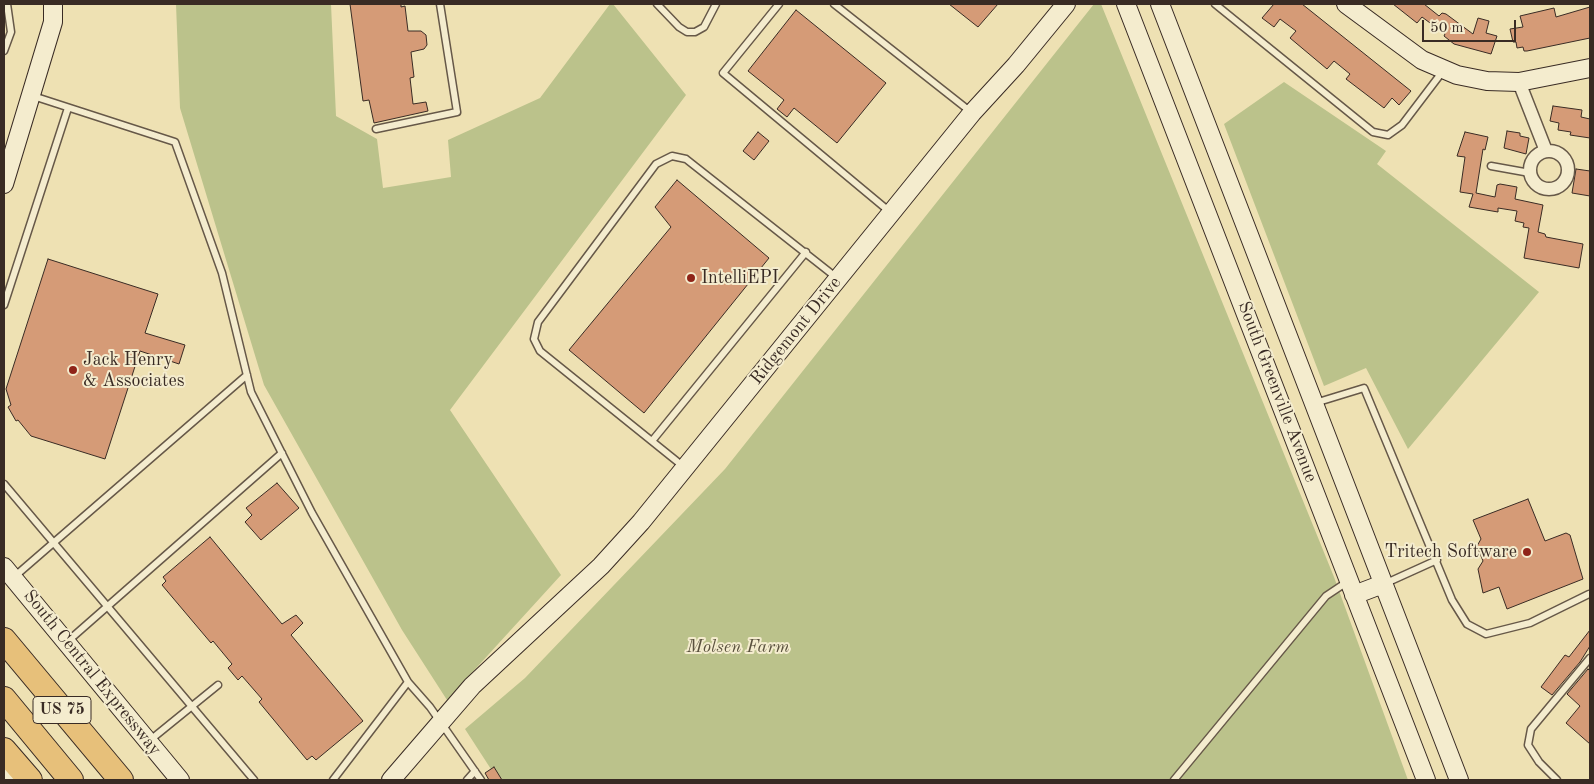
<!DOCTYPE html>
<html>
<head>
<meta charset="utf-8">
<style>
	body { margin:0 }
	#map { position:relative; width:1594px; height:784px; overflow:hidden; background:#eee1b3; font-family:"Old Standard TT",serif }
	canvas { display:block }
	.frame { position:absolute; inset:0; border:5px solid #392b24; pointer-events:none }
	.scale { position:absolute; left:1422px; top:20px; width:94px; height:22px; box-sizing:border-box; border:2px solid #392b24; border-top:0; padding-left:6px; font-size:15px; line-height:18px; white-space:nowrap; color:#392b24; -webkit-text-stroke:4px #f4ecce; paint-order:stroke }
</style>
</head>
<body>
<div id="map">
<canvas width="1594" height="784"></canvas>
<div class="frame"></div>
<div class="scale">50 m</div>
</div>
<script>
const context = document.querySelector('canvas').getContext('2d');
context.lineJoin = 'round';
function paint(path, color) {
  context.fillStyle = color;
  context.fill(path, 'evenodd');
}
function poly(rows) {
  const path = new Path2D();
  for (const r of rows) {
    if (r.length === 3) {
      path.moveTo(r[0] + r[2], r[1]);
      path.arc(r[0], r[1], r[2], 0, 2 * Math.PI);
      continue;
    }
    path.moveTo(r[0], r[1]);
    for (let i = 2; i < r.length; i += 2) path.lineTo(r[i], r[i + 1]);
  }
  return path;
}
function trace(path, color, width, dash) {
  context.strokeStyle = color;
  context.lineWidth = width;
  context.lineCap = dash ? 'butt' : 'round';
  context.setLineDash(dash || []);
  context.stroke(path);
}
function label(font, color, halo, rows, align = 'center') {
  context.font = font + ' "Old Standard TT",serif';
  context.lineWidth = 4;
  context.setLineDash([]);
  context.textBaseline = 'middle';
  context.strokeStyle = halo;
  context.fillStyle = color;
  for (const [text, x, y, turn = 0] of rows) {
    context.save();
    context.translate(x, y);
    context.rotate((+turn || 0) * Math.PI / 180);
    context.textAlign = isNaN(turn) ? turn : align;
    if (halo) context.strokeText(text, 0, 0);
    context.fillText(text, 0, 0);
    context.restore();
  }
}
paint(poly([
	[176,4,331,4,336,116,377,139,383,188,451,177,448,140,540,98,610,4,613,4,686,95,450,410,561,575,447,700,402,630,264,385,180,108],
	[1094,4,1101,4,1334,577,1408,780,498,780,465,729,525,678,725,469],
	[1284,82,1386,151,1377,164,1539,292,1408,449,1366,368,1324,386,1224,124]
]), '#bbc28b');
const building = poly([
	[350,4,401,4,401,7,405,6,408,31,421,31,426,35,427,45,424,49,411,52,414,77,410,78,413,104,426,102,428,111,374,123,369,100,363,101,350,4],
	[949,4,998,4,978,27,949,4],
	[1274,4,1302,4,1411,91,1399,105,1392,98,1384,108,1346,79,1350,74,1334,61,1327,69,1290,38,1296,31,1280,19,1274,27,1262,18,1274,4],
	[1393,4,1424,4,1439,16,1442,13,1446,14,1473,34,1478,18,1489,21,1486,33,1497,36,1491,54,1454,44,1444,36,1445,34,1422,17,1417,23,1393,4],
	[1590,7,1590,38,1527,51,1524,51,1523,47,1517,48,1516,42,1513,42,1510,29,1523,27,1520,16,1554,8,1556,17,1590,7],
	[796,10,886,83,837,143,794,108,787,117,777,109,784,100,748,71,796,10],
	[1553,106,1582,110,1581,117,1590,119,1590,138,1570,135,1571,132,1558,130,1559,123,1550,121,1553,106],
	[1507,131,1520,133,1520,136,1529,138,1526,154,1504,148,1507,131],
	[758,132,769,141,754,160,743,151,758,132],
	[1465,132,1488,137,1485,150,1483,149,1476,193,1495,197,1497,185,1500,184,1517,187,1515,199,1543,205,1538,232,1545,234,1546,237,1583,244,1579,268,1524,258,1529,228,1523,227,1524,223,1515,221,1517,211,1498,208,1498,212,1469,207,1473,194,1460,192,1465,157,1457,156,1465,132],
	[1576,169,1590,171,1590,196,1572,193,1576,169],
	[677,180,769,258,644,413,569,350,671,227,655,207,677,180],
	[48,259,158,294,145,333,185,345,179,364,140,351,105,459,31,436,18,420,16,421,8,407,11,405,6,389,48,259],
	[277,483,299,508,261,540,245,522,252,515,246,508,277,483],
	[1528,499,1545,541,1566,533,1570,535,1583,579,1507,609,1499,587,1483,593,1478,569,1483,561,1477,546,1481,539,1473,520,1528,499],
	[210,537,282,624,296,615,303,623,291,635,363,721,316,760,312,756,307,760,259,702,262,699,242,676,238,680,228,668,232,664,213,641,211,643,162,585,166,581,163,577,210,537],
	[1590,630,1590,646,1580,662,1552,695,1541,687,1565,655,1569,657,1590,630],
	[1588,669,1590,671,1590,744,1566,723,1580,706,1567,694,1588,669],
	[494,767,502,780,489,780,485,773,494,767]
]);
paint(building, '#d59b77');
trace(building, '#392b24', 1);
const lane = poly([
	[657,4,679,27,687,32,695,32,704,27,716,4],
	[779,4,723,73,890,212],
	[834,4,971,112],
	[1215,4,1373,132,1388,135,1402,125,1443,71],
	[4,51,11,32,7,4],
	[33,96,175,142,222,273,251,392,312,513,408,682,430,707,481,780],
	[376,129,457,112,440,4],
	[1491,166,1530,173],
	[4,305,68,108],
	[1315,403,1364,388,1452,600,1467,624,1486,634,1530,623,1589,594],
	[652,441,806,252],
	[684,467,540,351,534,339,538,322,656,164,672,156,686,159,837,278],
	[4,484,254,780],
	[14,577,247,375],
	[1384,584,1437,560],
	[68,641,282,453],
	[149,741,218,685],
	[333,780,408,682],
	[467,780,475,771],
	[1174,780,1326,596,1347,582],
	[1557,780,1539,762,1528,745,1531,729,1590,658]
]);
const street = poly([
	[1519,82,1546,151],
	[1549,170,19]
]);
const secondary = poly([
	[1126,4,1426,780],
	[1160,4,1459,780],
	[1346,4,1422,60,1457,75,1487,81,1519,82,1590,68],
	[4,184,53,22,53,4],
	[4,567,180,780],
	[1354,595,1383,584],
	[4,777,7,780],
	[391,780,472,686,601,566,641,522,972,113,1016,65,1066,4]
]);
const highway = poly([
	[4,640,121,780],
	[4,699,71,780],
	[4,750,30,780]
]);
trace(lane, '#665848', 9);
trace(street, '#665848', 15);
trace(secondary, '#392b24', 20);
trace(highway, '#392b24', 26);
trace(lane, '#f4ecce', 6);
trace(street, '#f4ecce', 12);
trace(secondary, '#f4ecce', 18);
trace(highway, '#e7c07a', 24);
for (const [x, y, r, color] of [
	[691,278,5,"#8f2418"],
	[73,370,5,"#8f2418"],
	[1527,552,5,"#8f2418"]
]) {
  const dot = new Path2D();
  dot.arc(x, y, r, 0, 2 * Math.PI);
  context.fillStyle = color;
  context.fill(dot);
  trace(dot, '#f4ecce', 2);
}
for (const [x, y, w] of [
	[62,710,58]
]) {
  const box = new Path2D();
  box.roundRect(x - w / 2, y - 13.5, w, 27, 4);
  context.fillStyle = '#f4ecce';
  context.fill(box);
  trace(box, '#392b24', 1);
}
label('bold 16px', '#392b24', null, [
	["US 75",62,710]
]);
label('18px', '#392b24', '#f4ecce', [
	["IntelliEPI",701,278],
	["Jack Henry",83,360],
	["& Associates",83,381],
	["Tritech Software",1517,552,"right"]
], 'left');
label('18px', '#392b24', '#f4ecce', [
	["Ridgemont Drive",796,331,-51],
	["South Greenville Avenue",1277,392,69],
	["South Central Expressway",92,673,51]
]);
label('italic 18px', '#5a513e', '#f4ecce', [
	["Molsen Farm",738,647]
]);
</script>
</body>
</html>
